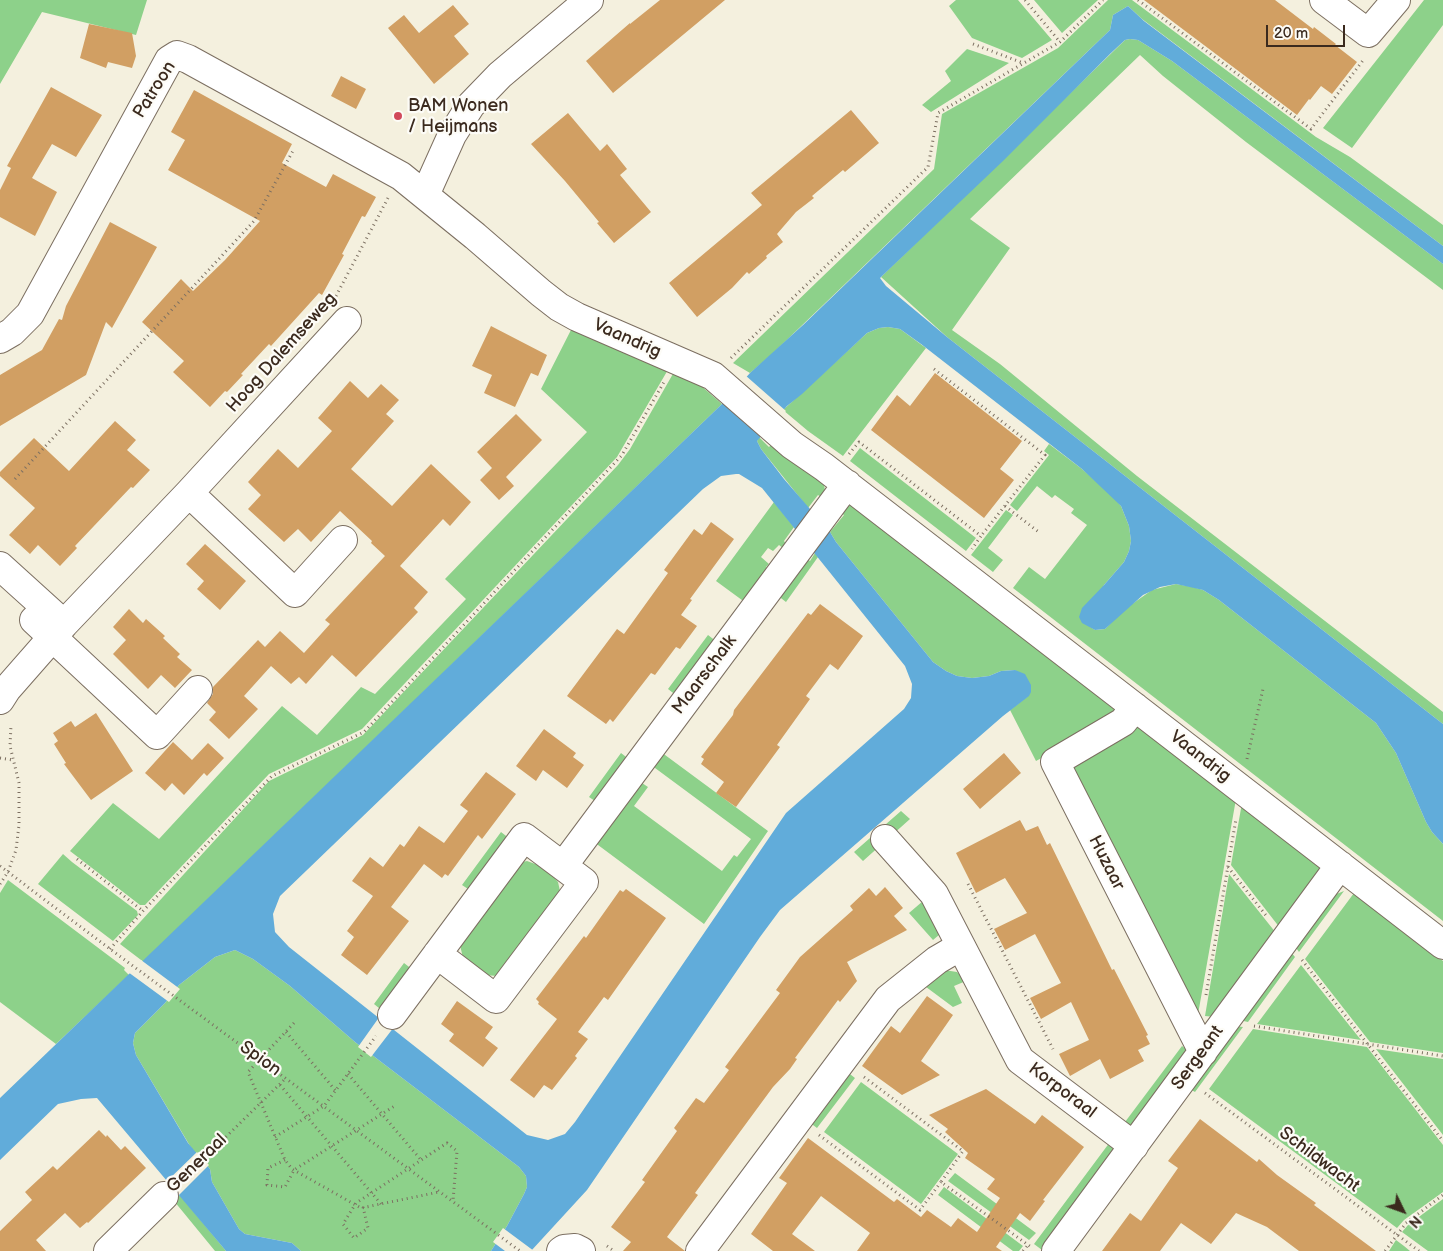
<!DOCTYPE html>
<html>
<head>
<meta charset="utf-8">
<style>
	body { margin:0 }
	#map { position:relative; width:1443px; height:1251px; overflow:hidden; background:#f4f0de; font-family:"Balsamiq Sans",sans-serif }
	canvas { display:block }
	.north { position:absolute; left:1378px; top:1186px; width:50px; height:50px; -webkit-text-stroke:4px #fdfcf7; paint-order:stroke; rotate:132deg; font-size:14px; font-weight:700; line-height:20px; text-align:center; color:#3b2a1e }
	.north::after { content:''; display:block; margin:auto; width:18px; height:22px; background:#3b2a1e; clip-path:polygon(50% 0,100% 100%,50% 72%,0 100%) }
	.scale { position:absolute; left:1266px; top:25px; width:79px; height:22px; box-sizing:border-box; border:2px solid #3b2a1e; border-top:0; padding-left:6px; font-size:15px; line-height:18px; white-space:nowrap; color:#3b2a1e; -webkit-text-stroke:4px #fdfcf7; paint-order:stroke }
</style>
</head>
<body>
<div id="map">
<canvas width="1443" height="1251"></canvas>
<div class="north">N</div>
<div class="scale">20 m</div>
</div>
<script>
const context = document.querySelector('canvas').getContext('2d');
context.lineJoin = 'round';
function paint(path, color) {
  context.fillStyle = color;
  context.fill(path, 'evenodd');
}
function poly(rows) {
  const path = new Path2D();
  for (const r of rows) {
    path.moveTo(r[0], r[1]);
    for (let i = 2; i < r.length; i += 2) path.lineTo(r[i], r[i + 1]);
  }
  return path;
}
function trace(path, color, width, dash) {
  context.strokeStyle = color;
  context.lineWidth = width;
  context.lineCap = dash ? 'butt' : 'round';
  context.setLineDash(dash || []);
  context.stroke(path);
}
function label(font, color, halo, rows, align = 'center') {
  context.font = font + ' "Balsamiq Sans",sans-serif';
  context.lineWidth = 4.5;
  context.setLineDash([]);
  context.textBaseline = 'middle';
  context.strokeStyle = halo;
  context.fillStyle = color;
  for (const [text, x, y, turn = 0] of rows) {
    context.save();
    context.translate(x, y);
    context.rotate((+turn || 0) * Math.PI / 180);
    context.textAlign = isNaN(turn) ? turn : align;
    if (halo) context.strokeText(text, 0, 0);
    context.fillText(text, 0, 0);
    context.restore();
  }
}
paint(poly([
	[0,0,147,0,136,35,42,12,0,84],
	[956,0,1018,0,1052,40,1022,58,972,38,949,6],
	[1034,0,1098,0,1062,33],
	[1108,0,1132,0,1316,137,1350,157,1443,225,1443,246,1142,19,1128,6,1113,15,1110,30,770,356,750,373,733,363,934,169,942,114,1058,48],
	[1424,0,1443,0,1443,25,1352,148,1323,128],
	[1130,39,1138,40,1172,61,1443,264,1443,290,1246,142,1163,76,1140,55,970,219,1010,248,952,330,1000,364,1137,476,1443,712,1443,724,947,337,881,277,1125,40],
	[967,49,1009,63,931,112,922,105,951,81,945,71],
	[573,326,669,368,617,457,362,729,269,774,145,905,140,905,70,851,113,803,159,839,282,706,317,735,361,687,375,694,466,599,445,579,587,432,541,389],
	[888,327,900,329,926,348,843,456,808,431,783,410,867,333,879,328],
	[674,372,699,384,722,404,249,860,145,963,120,944,269,781,363,735,618,465,630,449],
	[759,437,769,447,773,443,824,483,825,492,821,497,818,495,808,508,761,449,757,441],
	[1049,444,1082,469,1113,496,1121,506,1129,526,1131,541,1129,551,1124,562,1104,585,1086,624,1095,630,1105,629,1125,609,1152,590,1176,584,1193,587,1203,590,1219,600,1376,723,1396,753,1426,822,1432,832,1443,844,1443,921,1013,588,1029,567,1045,579,1087,525,1071,513,1074,509,1055,495,1052,498,1037,486,1017,511,1010,505,1049,455,1044,451],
	[860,448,976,538,966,551,850,461],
	[774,502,794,527,784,541,786,544,784,549,779,545,773,551,768,548,761,557,769,564,766,567,770,570,746,603,716,581],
	[847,506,854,506,1114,703,1115,712,1102,725,1036,761,1010,710,1028,696,1015,670,1001,671,989,676,972,678,957,676,946,671,933,662,836,542,830,532,844,515,840,512],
	[1006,510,1013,515,988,548,1003,560,993,572,971,555],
	[815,553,818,557,786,602,777,595,806,558,810,561],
	[708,635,717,642,677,696,668,689],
	[1138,724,1236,799,1197,1020,1073,768,1075,762],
	[661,752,768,831,704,924,594,842,639,781,648,787,634,806,722,871,734,855,737,857,751,839,651,765],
	[621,753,630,760,598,803,589,797],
	[1242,803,1325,867,1280,928,1231,865],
	[901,811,910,819,863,861,854,852],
	[501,832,510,839,471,891,462,885],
	[63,854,72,862,137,911,138,915,113,941,38,884],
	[527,861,538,865,552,875,558,882,560,891,497,976,485,975,463,958,460,945,519,863],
	[1229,874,1276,933,1215,1017,1205,1016],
	[8,880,125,968,124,970,129,975,56,1044,0,1002,0,893],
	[1344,891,1299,952,1294,945,1329,897],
	[1354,893,1443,961,1443,1053,1370,1042,1305,959],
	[923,901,939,930,939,935,933,940,909,913],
	[235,950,253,959,290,986,355,1042,519,1167,526,1176,527,1187,524,1194,507,1226,491,1251,301,1251,292,1243,245,1234,239,1229,212,1182,210,1169,193,1151,136,1055,133,1043,135,1033,165,1003,179,985,215,957],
	[1290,951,1295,957,1248,1022,1239,1020],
	[404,963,413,970,385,1013,374,1004],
	[1301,965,1361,1040,1257,1024],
	[944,970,957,972,966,981,954,986,962,1003,953,1007,922,984],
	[1235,1026,1243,1027,1195,1092,1188,1088],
	[1253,1029,1367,1047,1443,1145,1443,1192,1404,1220,1397,1228,1209,1089],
	[1182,1046,1190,1052,1134,1128,1125,1122],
	[1376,1049,1443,1059,1443,1135],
	[846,1071,855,1078,817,1128,809,1122],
	[861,1082,958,1154,921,1204,824,1132],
	[1110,1142,1119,1148,1042,1250,1034,1244],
	[955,1173,1036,1233,1029,1240,948,1181],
	[944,1187,1023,1246,1019,1251,1013,1251,938,1195],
	[180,1195,226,1251,215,1251,174,1201],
	[1443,1199,1443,1251,1428,1251,1402,1232,1408,1225],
	[1396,1240,1404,1246,1410,1251,1389,1251]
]), '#8dd18a');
paint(poly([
	[1128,6,1144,21,1443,246,1443,264,1172,61,1138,40,1130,39,1125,40,1111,53,1003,161,880,278,886,286,947,337,1443,724,1443,844,1432,832,1426,822,1396,753,1376,723,1219,600,1203,590,1176,584,1160,587,1143,595,1105,629,1095,630,1082,623,1079,617,1082,608,1104,585,1124,562,1129,551,1131,541,1129,526,1121,506,1082,469,921,344,900,329,888,327,879,328,867,333,802,394,787,406,757,441,761,449,784,479,830,532,836,542,933,662,946,671,957,676,972,678,989,676,1001,671,1015,670,1025,674,1031,685,1031,692,1029,696,1003,716,780,910,760,937,587,1190,531,1251,491,1251,507,1226,524,1194,527,1187,526,1176,519,1167,355,1042,290,986,253,959,235,950,215,957,179,985,165,1003,135,1033,133,1043,136,1055,188,1143,210,1169,212,1182,239,1229,245,1234,292,1243,301,1251,226,1251,97,1098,81,1099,58,1104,0,1160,0,1098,722,404,750,373,803,325,1110,30,1113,15],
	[736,474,739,474,762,488,905,666,912,684,911,698,904,709,786,813,575,1122,565,1134,548,1140,527,1135,289,947,275,932,273,914,280,896,703,489,721,476]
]), '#61acda');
paint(poly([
	[745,375,786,411,764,436,723,399],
	[141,960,180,989,169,1002,128,972],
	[380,1016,394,1027,371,1057,358,1047],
	[197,1152,209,1165,178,1196,165,1183],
	[503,1228,534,1251,505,1251,493,1242]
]), '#f4f0de');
paint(poly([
	[660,0,725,0,613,93,586,61,630,23,630,24],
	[1144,0,1275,0,1313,29,1314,27,1336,44,1335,45,1357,62,1332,94,1321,86,1310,100,1309,99,1297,115],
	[453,5,469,24,454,36,469,54,434,84,388,28,404,15,419,33],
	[89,24,132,33,136,56,132,68,108,62,106,68,80,58],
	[341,76,366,89,356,109,331,96],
	[51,87,102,115,76,157,52,144,32,178,57,192,35,236,0,217,0,190,11,168,7,166],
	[194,90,292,144,282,163,326,187,333,174,376,197,365,217,362,216,342,254,344,255,322,295,319,293,271,346,269,344,241,374,243,375,227,392,225,391,210,407,173,372,184,361,142,322,181,279,193,291,225,260,260,221,168,170,185,140,171,132],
	[851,110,879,143,845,172,843,170,812,196,814,198,796,212,777,234,783,242,766,256,767,258,749,274,747,272,732,288,697,317,669,283,762,205,751,193],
	[568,113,600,151,607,144,627,169,620,175,651,212,614,243,597,223,599,222,565,181,531,144],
	[110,222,157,247,112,328,106,322,86,375,0,426,0,375,42,350,59,319,62,320,66,306],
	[491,326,547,355,538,376,531,373,515,407,484,393,492,375,472,366],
	[935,373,1022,441,1000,469,1014,480,984,518,871,430,897,395,910,406],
	[350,381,368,398,381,384,399,400,386,414,394,421,351,469,392,506,431,464,471,502,450,526,443,519,400,566,428,592,414,608,418,612,356,677,332,655,306,684,299,677,291,684,271,666,244,696,258,709,229,739,209,720,216,712,207,703,213,694,213,687,258,640,265,647,280,631,304,653,330,624,325,620,385,556,371,543,372,541,340,511,311,542,298,529,284,542,248,509,261,495,248,482,278,449,298,468,332,431,318,418],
	[516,414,542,440,506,477,514,486,499,500,480,480,492,468,477,452],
	[115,421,136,440,127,450,150,470,133,488,131,487,75,546,77,548,60,566,38,545,30,554,9,535,35,508,0,476,0,472,34,438,69,471],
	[711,522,734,539,690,599,692,600,681,615,697,626,680,649,676,647,655,675,651,673,613,722,610,719,606,724,567,696,617,629,624,634,668,573,664,570,694,529,702,535],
	[205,544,246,581,220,610,197,589,204,581,186,564],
	[820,604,863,636,838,670,830,664,806,696,810,699,777,745,780,747,736,807,716,793,724,782,701,764,704,759,701,757,733,715,734,710,808,613,811,615],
	[129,609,143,623,146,619,165,636,163,638,180,654,177,657,192,670,175,688,161,675,148,689,113,654,126,640,113,627],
	[96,713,133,771,91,800,64,764,66,763,54,744,58,741,53,733,71,721,75,727],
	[544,729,576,753,573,757,584,765,567,788,543,770,536,781,516,766],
	[173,742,192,760,208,743,224,758,207,776,204,773,184,795,172,783,165,791,145,773],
	[1004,753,1021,773,980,809,963,789],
	[486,772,516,794,482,839,478,835,448,876,445,874,442,878,424,864,391,907,409,921,367,975,341,955,354,937,347,931,373,896,352,881,370,857,383,867,400,844,404,847,419,826,444,843,468,811,460,805],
	[1020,820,1026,831,1038,826,1047,845,1050,843,1112,970,1114,969,1148,1035,1146,1036,1150,1044,1138,1050,1144,1061,1110,1079,1100,1059,1070,1076,1059,1054,1089,1040,1071,1002,1041,1019,1030,998,1061,983,1035,934,1005,950,994,929,1027,913,1005,878,976,893,956,853],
	[885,887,903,908,894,916,907,930,847,962,857,981,840,1002,838,1000,795,1058,797,1059,790,1069,773,1087,695,1193,698,1195,667,1237,685,1251,623,1251,631,1242,611,1227,645,1182,642,1180,677,1131,674,1128,696,1098,704,1103,729,1070,725,1067,780,993,776,990,800,957,853,910,850,906,869,888,876,896],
	[626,889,666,918,608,1000,604,997,578,1032,588,1039,575,1056,577,1058,552,1090,544,1085,534,1098,510,1080,557,1019,538,1004,539,1002,536,999,584,936,586,938,620,890,623,892],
	[927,996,953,1015,921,1061,940,1075,902,1095,862,1066,891,1026,900,1033],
	[457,1001,493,1027,485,1038,498,1048,483,1067,449,1041,454,1034,441,1024],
	[986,1089,1035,1124,1042,1115,1084,1147,1043,1200,1045,1201,1030,1221,1020,1213,996,1247,1002,1251,857,1251,870,1233,821,1196,792,1234,815,1251,773,1251,751,1234,787,1183,779,1178,808,1138,894,1202,897,1199,921,1217,927,1210,951,1227,958,1218,977,1232,1000,1198,987,1189,995,1179,965,1158,968,1153,945,1132,948,1129,929,1115],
	[1200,1119,1257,1162,1259,1159,1277,1175,1316,1203,1314,1205,1376,1251,1299,1251,1267,1227,1236,1213,1211,1244,1181,1223,1160,1251,1102,1251,1130,1213,1141,1221,1178,1168,1168,1161],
	[99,1130,106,1137,107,1135,121,1150,125,1146,146,1168,88,1223,87,1222,80,1228,65,1213,36,1240,46,1251,0,1251,0,1231,32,1200,25,1192,53,1166,57,1170]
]), '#d19f63');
const minor = poly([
	[1324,0,1368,33,1396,0],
	[425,195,452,135,471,105,500,75,589,0],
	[0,339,12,332,30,314,169,60,177,55,188,59,401,176,475,236,541,293,559,307,577,317,713,376,792,445,824,467,1443,945],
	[189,493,295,593,343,540],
	[0,566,64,624],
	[34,620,157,735,198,690],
	[0,700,7,689,64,624,189,493,347,321],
	[1135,707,1123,722,1055,762,1203,1052],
	[885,839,934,894,1020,1060,1134,1146],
	[563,866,847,484],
	[392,1015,524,837,584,882,496,999,437,954],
	[108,1251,164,1196],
	[561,1251,564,1249,575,1248,581,1251],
	[700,1251,888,999,937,960,961,946],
	[1056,1251,1340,865]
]);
trace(minor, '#7c6f61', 30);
trace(poly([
	[1025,0,1060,42],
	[1138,0,1311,129,1364,59],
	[973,44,1023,63],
	[336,296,388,198],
	[731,358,928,167,938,113,1060,42,1103,0],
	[934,369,1045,455,981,536],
	[849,454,859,442,981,536,972,549],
	[15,479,254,221,294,149],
	[1005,506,1040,533],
	[0,758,13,760],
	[1247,759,1263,689],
	[77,859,143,911],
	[0,866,110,949,520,1251],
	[1228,867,1268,918],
	[0,884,8,872,16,850,19,825,19,783,10,746,11,725],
	[968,884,1053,1049],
	[110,949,143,911,272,776,364,732,622,455,664,382],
	[1302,960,1443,1141],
	[1206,995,1236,819],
	[294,1023,248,1072,285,1160,292,1169,361,1208,439,1192],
	[1254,1026,1443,1056],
	[286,1032,336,1091],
	[348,1074,421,1160],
	[864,1077,963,1151,941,1182,1031,1247],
	[280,1085,381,1204],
	[1205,1093,1419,1251],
	[819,1135,920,1210,941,1182],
	[275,1137,324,1106,376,1036],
	[285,1160,268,1168,267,1185,285,1187,294,1170,396,1105],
	[183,1179,286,1078],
	[363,1207,368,1228,354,1238,343,1224,356,1203,447,1143,457,1151,453,1201],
	[607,1246,614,1251],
	[1023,1251,1028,1245],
	[1385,1251,1406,1223,1443,1195]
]), '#7c6f61', 3, [1, 4]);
trace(minor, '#fff', 28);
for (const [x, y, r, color] of [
	[398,116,5,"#d1495b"]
]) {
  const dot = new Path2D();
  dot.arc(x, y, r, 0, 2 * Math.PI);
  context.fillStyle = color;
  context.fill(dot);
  trace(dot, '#fdfcf7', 2);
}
label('18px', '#3b2a1e', '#fdfcf7', [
	["Patroon",155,90,-58],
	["Vaandrig",627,339,24],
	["Hoog Dalemseweg",282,353,-48],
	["Maarschalk",705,675,-53],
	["Vaandrig",1200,757,38],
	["Huzaar",1106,863,63],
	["Sergeant",1198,1058,-54],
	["Spion",260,1059,36],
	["Korporaal",1062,1091,37],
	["Schildwacht",1319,1160,37],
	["Generaal",197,1164,-44]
]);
label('18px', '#3b2a1e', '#fdfcf7', [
	["BAM Wonen",408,106],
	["/ Heijmans",408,127]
], 'left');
</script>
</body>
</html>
